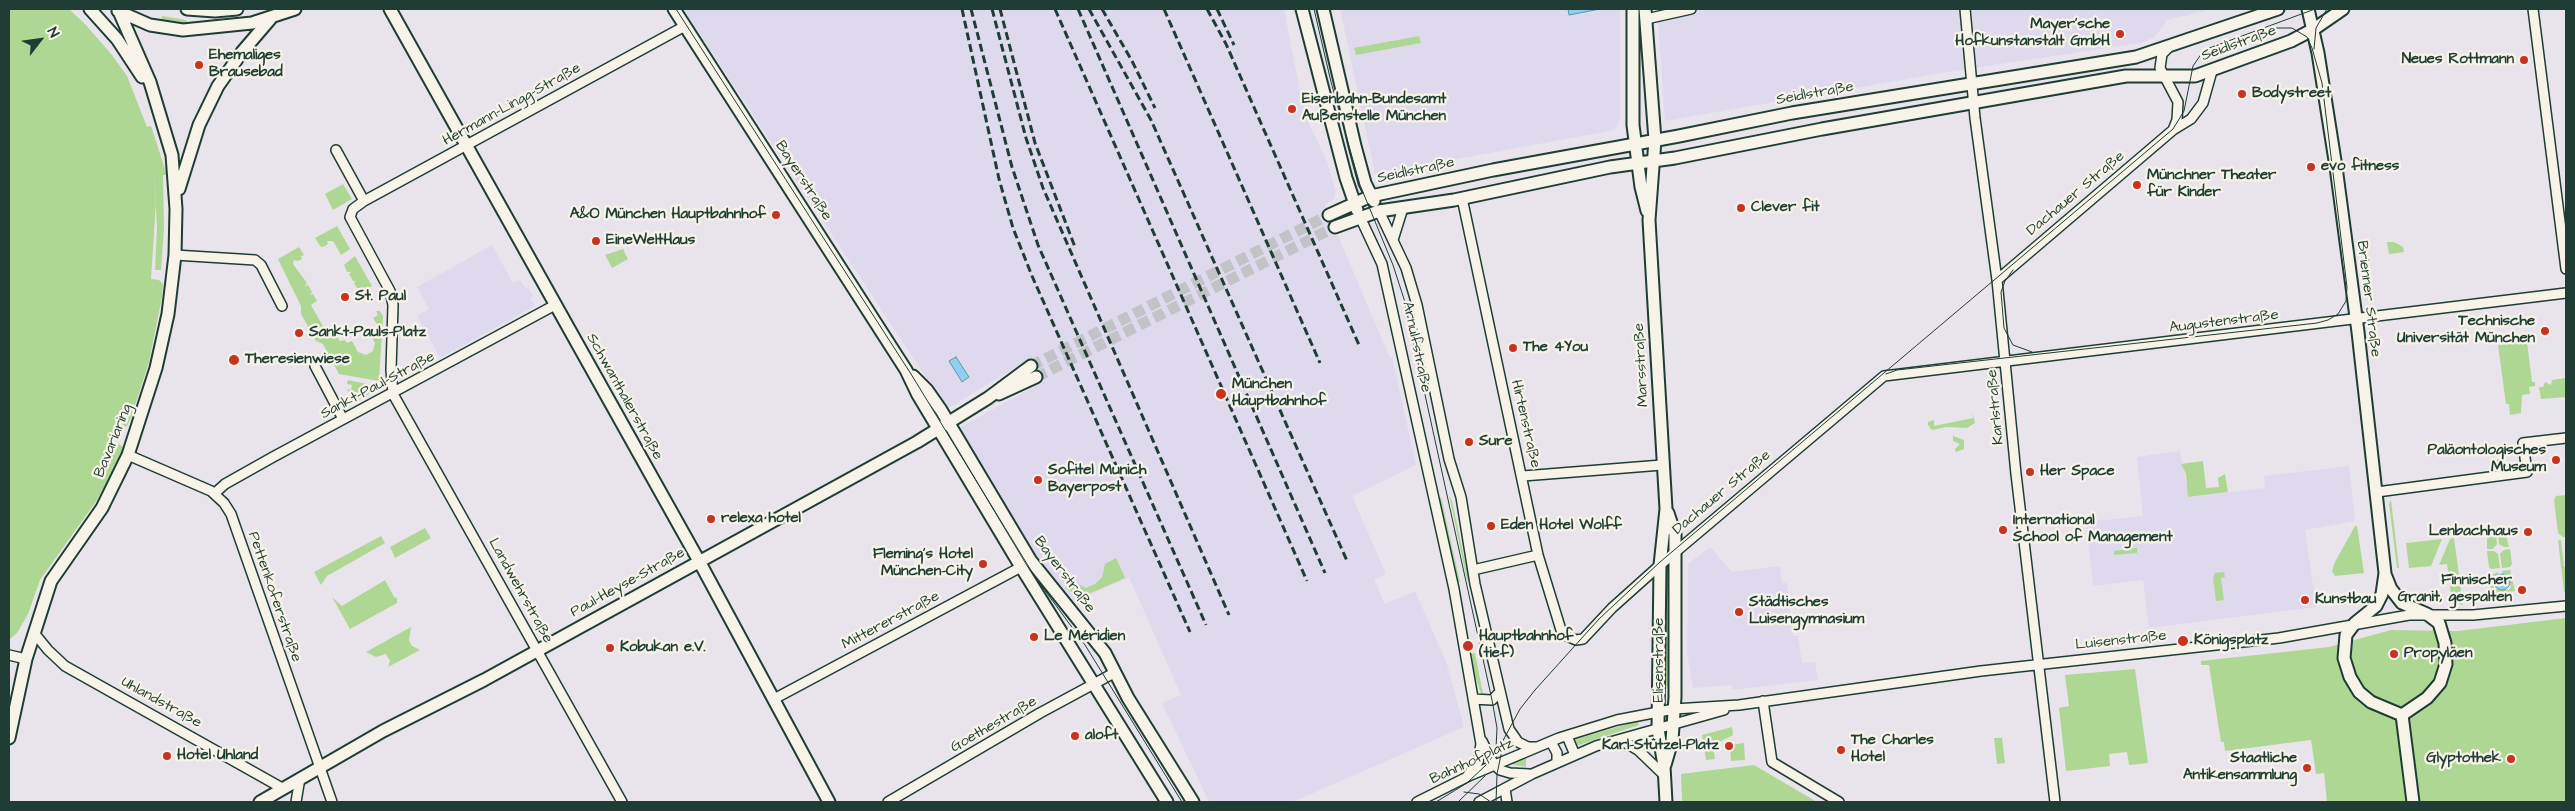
<!DOCTYPE html>
<html>
<head>
<meta charset="utf-8">
<style>
	body { margin:0 }
	#map { position:relative; width:2575px; height:811px; overflow:hidden; background:#e9e4eb; font-family:"Architects Daughter",sans-serif }
	canvas { display:block }
	.frame { position:absolute; inset:0; border:10px solid #1f3d34; pointer-events:none }
	.north { position:absolute; left:15px; top:15px; width:50px; height:50px; -webkit-text-stroke:4px #f7f3e8; paint-order:stroke; rotate:60deg; font-size:14px; font-weight:700; line-height:20px; text-align:center; color:#1f3d34 }
	.north::after { content:''; display:block; margin:auto; width:18px; height:22px; background:#1f3d34; clip-path:polygon(50% 0,100% 100%,50% 72%,0 100%) }
</style>
</head>
<body>
<div id="map">
<canvas width="2575" height="811"></canvas>
<div class="frame"></div>
<div class="north">N</div>
</div>
<script>
const context = document.querySelector('canvas').getContext('2d');
context.lineJoin = 'round';
function paint(path, color) {
  context.fillStyle = color;
  context.fill(path, 'evenodd');
}
function poly(rows) {
  const path = new Path2D();
  for (const r of rows) {
    if (r.length === 3) {
      path.moveTo(r[0] + r[2], r[1]);
      path.arc(r[0], r[1], r[2], 0, 2 * Math.PI);
      continue;
    }
    path.moveTo(r[0], r[1]);
    for (let i = 2; i < r.length; i += 2) path.lineTo(r[i], r[i + 1]);
  }
  return path;
}
function trace(path, color, width, dash) {
  context.strokeStyle = color;
  context.lineWidth = width;
  context.lineCap = dash ? 'butt' : 'round';
  context.setLineDash(dash || []);
  context.stroke(path);
}
function label(font, color, halo, rows, align = 'center') {
  context.font = font + ' "Architects Daughter",sans-serif';
  context.lineWidth = 4.5;
  context.setLineDash([]);
  context.textBaseline = 'middle';
  context.strokeStyle = halo;
  context.fillStyle = color;
  for (const [text, x, y, turn = 0] of rows) {
    context.save();
    context.translate(x, y);
    context.rotate((+turn || 0) * Math.PI / 180);
    context.textAlign = isNaN(turn) ? turn : align;
    if (halo) context.strokeText(text, 0, 0);
    context.fillText(text, 0, 0);
    context.restore();
  }
}
paint(poly([
	[683,9,1284,9,1300,92,1309,124,1327,161,1336,192,1334,199,1325,205,1390,358,1392,357,1416,465,1352,496,1386,574,1374,580,1385,604,1415,591,1447,664,1464,727,1293,802,1209,802,1162,703,1181,695,1129,577,1069,604,1045,575,957,429,1039,384,1028,360,947,409],
	[1340,9,1620,9,1620,118,1615,130,1375,174],
	[1657,9,2212,9,2167,20,2155,37,2141,43,1953,71,1665,121],
	[492,245,513,283,520,280,526,289,528,288,533,296,530,298,535,306,440,358,417,316,429,309,417,287],
	[2180,451,2189,497,2265,488,2264,476,2349,466,2355,521,2305,530,2316,607,2149,628,2143,580,2093,586,2086,522,2143,516,2137,457],
	[1710,547,1732,572,1780,566,1782,583,1787,583,1793,636,1798,636,1802,663,1815,662,1818,680,1732,690,1731,685,1693,688,1687,653,1688,564]
]), '#dfd9ed');
paint(poly([
	[9,9,69,9,85,24,112,55,127,76,147,127,151,126,167,175,163,175,164,228,161,270,155,270,157,227,154,167,156,202,151,279,159,280,163,284,162,297,149,362,131,418,127,426,123,427,123,414,109,447,119,444,123,447,123,452,97,500,40,580,28,614,17,633,9,640],
	[162,16,186,20,188,24,160,23],
	[1419,36,1421,43,1356,55,1354,48],
	[343,184,352,199,333,210,325,194],
	[337,226,350,249,341,255,333,241,327,241,328,244,323,247,320,246,315,238],
	[2387,242,2394,242,2403,247,2404,252,2389,254],
	[299,247,304,255,301,256,302,259,298,261,294,260,293,264,307,283,305,286,308,285,312,292,310,295,313,294,317,301,311,305,328,335,334,332,340,341,345,340,347,343,352,341,358,352,366,355,373,351,375,343,368,331,378,326,373,318,378,315,376,311,380,311,383,316,379,381,339,374,323,344,316,341,301,314,301,306,278,259],
	[623,249,628,259,612,268,605,255],
	[355,256,372,286,366,289,365,287,358,290,354,283,356,281,353,281,349,274,351,272,347,272,344,265],
	[2527,342,2532,382,2535,382,2535,386,2529,387,2530,394,2522,395,2521,413,2510,415,2509,404,2506,404,2498,345],
	[2566,378,2566,397,2541,399,2539,387,2543,387,2545,382,2551,385,2552,380],
	[348,380,372,385,375,391,354,402,347,389,351,390,352,385,347,384],
	[1972,411,1975,423,1967,428,1946,427,1932,430,1928,425,1928,422,1934,420,1934,426,1973,418],
	[1953,436,1964,440,1964,449,1956,452,1955,449,1960,444,1953,441],
	[2203,461,2206,488,2219,487,2218,478,2225,474,2228,492,2188,497,2186,474,2181,464],
	[1449,495,1452,501,1466,566,1472,579,1467,580],
	[2566,495,2566,537,2563,537,2558,533,2554,500,2556,496],
	[1441,497,1460,582,1455,583,1454,565,1439,498],
	[2391,500,2399,568,2397,568,2389,504],
	[2355,526,2357,526,2364,573,2335,576,2332,571,2335,562],
	[425,528,431,538,395,558,390,547],
	[2496,535,2497,544,2493,549,2487,549,2487,538],
	[2498,535,2506,535,2509,547,2504,547,2499,544],
	[381,536,385,543,327,576,321,585,314,572],
	[2454,538,2463,605,2452,602,2447,564,2439,565,2450,539],
	[2442,539,2431,566,2409,568,2406,543],
	[2558,540,2561,540,2564,567,2566,567,2566,592,2564,592],
	[2137,548,2137,553,2114,555,2114,551],
	[2510,549,2512,564,2510,567,2502,568,2500,554,2504,550],
	[2487,551,2494,551,2498,554,2500,568,2491,569,2489,567],
	[1116,558,1125,578,1077,599,1075,594,1065,588,1074,582,1086,588,1095,584,1102,577,1105,564],
	[2510,570,2515,591,2492,595,2489,576,2498,572,2498,575,2493,578,2494,589,2509,590,2511,587,2509,576,2503,574,2502,571],
	[2224,572,2225,577,2221,578,2224,600,2216,601,2213,578,2215,573],
	[385,580,394,597,397,598,397,603,350,629,332,597,342,606],
	[1670,581,1668,687,1665,688,1666,582],
	[2566,618,2566,802,2327,802,2324,773,2316,774,2311,740,2225,751,2224,742,2221,742,2209,665,2201,665,2201,661,2329,647,2391,630,2458,631],
	[411,627,409,640,412,646,420,650,388,667,390,661,386,654,376,657,366,652],
	[1475,653,1484,699,1482,697,1474,672,1471,654],
	[2135,669,2148,763,2129,765,2127,752,2109,754,2110,766,2066,771,2059,708,2069,706,2065,675],
	[1638,721,1639,725,1576,746,1573,740],
	[1732,727,1733,735,1713,745,1715,759,1706,760,1702,735],
	[1994,738,2002,738,2005,763,1997,764],
	[1744,743,1745,760,1731,761,1730,745],
	[1526,756,1526,767,1510,764,1511,763],
	[1754,765,1817,802,1682,802,1681,774]
]), '#aed794');
const water = poly([
	[1568,9,1600,9,1569,15,1568,9],
	[956,357,969,377,962,382,949,361,956,357],
	[2502,582,8]
]);
paint(water, '#8dd0ef');
trace(water, '#6195a4', 1);
trace(poly([
	[1031,366,1329,215],
	[1036,377,1335,227]
]), '#c1c3c6', 11, [11, 5.5]);
const street = poly([
	[1965,9,1975,118,1997,280,2016,474,2055,802],
	[2533,9,2566,269],
	[1646,19,1691,9],
	[2169,47,2162,54,2160,68,2178,102,2177,120,2173,130],
	[336,150,364,201],
	[1462,198,1538,555,1561,630,1567,636,1576,640,1583,639,1612,608,1660,565,1884,376,2566,293],
	[1379,211,1406,268,1417,305,1449,459,1461,497,1475,584,1509,729,1518,742,1528,747,1535,747],
	[1360,217,1382,264,1454,589,1481,744,1478,762,1468,775],
	[1393,240,1403,208],
	[175,255,255,260,261,265,282,306],
	[1997,280,2173,130,2191,119,2203,103,2212,71],
	[315,366,343,419],
	[128,455,211,491,224,503,231,514,332,802],
	[1523,476,1662,465],
	[2377,492,2527,472,2523,443,2566,438],
	[215,493,225,484,273,457,555,305],
	[1473,570,1538,555],
	[35,634,48,650,65,666,282,788],
	[9,655,26,659],
	[774,699,1021,567],
	[1473,699,1492,700,1500,692],
	[1763,701,1772,762,1839,802],
	[1567,736,1575,755],
	[1482,741,1493,763,1500,770,1510,773,1529,774],
	[1551,742,1557,753,1557,762],
	[1615,742,1626,743,1638,750,1665,776],
	[1505,789,1507,802],
	[296,802,300,778],
	[622,802,393,394,391,370,393,305,390,291,350,217,353,209,364,201,685,26],
	[888,802,1040,713,1114,673],
	[1417,802,1471,775,1559,738,1617,720,1674,709,1739,705,1981,671,2279,638,2409,615,2473,615,2566,606],
	[1479,802,1532,774,1596,746,1724,710]
]);
const secondary = poly([
	[90,9,117,39,142,77],
	[187,9,215,11,237,9],
	[390,9,699,561,829,802],
	[674,9,906,370,918,395,1021,567,1167,802],
	[1302,9,1346,178,1357,210],
	[1323,9,1355,146,1365,183,1374,201],
	[1633,9,1633,125,1641,187,1647,211],
	[1645,9,1655,140,1649,220,1666,509,1660,565,1658,729,1664,766,1666,802],
	[2308,9,2318,53,2336,167,2358,332,2385,573,2382,594,2376,606,2355,623,2346,635,2344,658,2350,677,2359,692,2371,702,2402,715],
	[118,11,150,25,183,30,252,23,295,9],
	[179,189,199,125,218,86,242,52,272,17],
	[1329,215,1371,196,1493,170,1679,136,1792,113,2136,57,2278,9],
	[1335,227,1379,211,1454,200,1610,167,1675,158,1822,129,2126,76,2195,76,2291,41,2314,29,2343,9],
	[913,376,927,390,941,410,1031,561,1105,653,1128,698,1193,802],
	[999,394,1036,377],
	[2385,574,2391,589,2402,603,2427,614,2439,623,2445,643,2446,664,2440,683,2427,698,2402,715],
	[2402,715,2413,802],
	[9,738,26,659,51,581,102,508,128,455,156,368,168,314,175,255,176,209,172,155,150,82,118,9],
	[1665,765,1672,741,1675,697,1675,534,1668,513],
	[260,802,383,731,484,680,917,442,988,398,1031,366]
]);
trace(street, '#1f3d34', 12);
trace(secondary, '#1f3d34', 15);
trace(street, '#f7f3e8', 9);
trace(secondary, '#f7f3e8', 11);
trace(poly([
	[676,9,911,374,1035,577,1085,645,1182,802],
	[1314,9,1331,82,1360,185,1393,265,1404,299,1492,700,1497,728,1496,748],
	[2314,49,2316,28,2327,9],
	[2013,270,2005,281,2001,292,2004,328,2013,345,2032,352],
	[1886,374,1897,370,2317,323,2328,320,2338,314,2346,301,2347,287,2322,83,2312,48,2307,37,2292,28,2274,28],
	[1464,792,1479,794,1491,802],
	[1436,802,1467,783,1486,765,1499,748,1520,709,1535,690,1599,619,1660,562,2173,129,2184,111,2193,66,2204,50,2315,9],
	[1458,802,1485,776],
	[1496,802,1497,774,1502,750]
]), '#1f3d34', 1);
trace(poly([
	[962,9,999,179,1013,228,1032,276,1190,632],
	[971,9,1012,167,1038,245,1206,625],
	[992,9,1026,138,1043,188,1229,615],
	[1000,9,1035,143,1075,247],
	[1055,9,1307,581],
	[1078,9,1325,573],
	[1089,9,1151,120,1348,563],
	[1102,9,1132,61,1155,108],
	[1164,9,1320,363],
	[1207,9,1226,44,1359,345],
	[1217,9,1234,45]
]), '#1f3d34', 3, [8, 4]);
for (const [x, y, r, color] of [
	[2120,34,5,"#c8321e"],
	[2524,60,5,"#c8321e"],
	[199,65,5,"#c8321e"],
	[2242,94,5,"#c8321e"],
	[1292,109,5,"#c8321e"],
	[2311,167,5,"#c8321e"],
	[2137,185,5,"#c8321e"],
	[1741,208,5,"#c8321e"],
	[776,215,5,"#c8321e"],
	[596,241,5,"#c8321e"],
	[345,297,5,"#c8321e"],
	[2545,331,5,"#c8321e"],
	[299,333,5,"#c8321e"],
	[1513,348,5,"#c8321e"],
	[234,360,6,"#c8321e"],
	[1221,394,6,"#c8321e"],
	[1469,442,5,"#c8321e"],
	[2556,460,5,"#c8321e"],
	[2030,472,5,"#c8321e"],
	[1038,480,5,"#c8321e"],
	[711,519,5,"#c8321e"],
	[1491,526,5,"#c8321e"],
	[2003,530,5,"#c8321e"],
	[2528,532,5,"#c8321e"],
	[983,564,5,"#c8321e"],
	[2522,590,5,"#c8321e"],
	[2305,600,5,"#c8321e"],
	[1739,612,5,"#c8321e"],
	[1034,637,5,"#c8321e"],
	[2183,641,6,"#c8321e"],
	[1468,646,6,"#c8321e"],
	[610,648,5,"#c8321e"],
	[2394,654,5,"#c8321e"],
	[1075,736,5,"#c8321e"],
	[1729,746,5,"#c8321e"],
	[1841,750,5,"#c8321e"],
	[167,756,5,"#c8321e"],
	[2511,759,5,"#c8321e"],
	[2307,768,5,"#c8321e"]
]) {
  const dot = new Path2D();
  dot.arc(x, y, r, 0, 2 * Math.PI);
  context.fillStyle = color;
  context.fill(dot);
  trace(dot, '#f7f3e8', 2);
}
label('bold 15px', '#1f3d34', '#f7f3e8', [
	["Mayer'sche",2110,25,"right"],
	["Hofkunstanstalt GmbH",2110,42,"right"],
	["Ehemaliges",209,56],
	["Brausebad",209,73],
	["Neues Rottmann",2514,60,"right"],
	["Bodystreet",2252,94],
	["Eisenbahn-Bundesamt",1302,100],
	["Außenstelle München",1302,117],
	["evo fitness",2321,167],
	["Münchner Theater",2147,176],
	["für Kinder",2147,193],
	["Clever fit",1751,208],
	["A&O München Hauptbahnhof",766,215,"right"],
	["EineWeltHaus",606,241],
	["St. Paul",355,297],
	["Technische",2535,322,"right"],
	["Universität München",2535,339,"right"],
	["Sankt-Pauls-Platz",309,333],
	["The 4You",1523,348],
	["Theresienwiese",245,360],
	["München",1232,385],
	["Hauptbahnhof",1232,402],
	["Sure",1479,442],
	["Paläontologisches",2546,451,"right"],
	["Museum",2546,468,"right"],
	["Sofitel Munich",1048,471],
	["Bayerpost",1048,488],
	["Her Space",2040,472],
	["relexa hotel",721,519],
	["International",2013,521],
	["School of Management",2013,538],
	["Eden Hotel Wolff",1501,526],
	["Lenbachhaus",2518,532,"right"],
	["Fleming’s Hotel",973,555,"right"],
	["München-City",973,572,"right"],
	["Finnischer",2512,581,"right"],
	["Granit, gespalten",2512,598,"right"],
	["Kunstbau",2315,600],
	["Städtisches",1749,603],
	["Luisengymnasium",1749,620],
	["Le Méridien",1044,637],
	["Hauptbahnhof",1479,637],
	["(tief)",1479,654],
	["Königsplatz",2194,641],
	["Kobukan e.V.",620,648],
	["Propyläen",2404,654],
	["aloft",1085,736],
	["The Charles",1851,741],
	["Hotel",1851,758],
	["Karl-Stützel-Platz",1719,746,"right"],
	["Hotel Uhland",177,756],
	["Staatliche",2297,759,"right"],
	["Antikensammlung",2297,776,"right"],
	["Glyptothek",2501,759,"right"]
], 'left');
label('15px', '#1f3d34', '#f7f3e8', [
	["Seidlstraße",2239,44,-20],
	["Seidlstraße",1815,94,-10],
	["Hermann-Lingg-Straße",512,105,-29],
	["Seidlstraße",1416,171,-12],
	["Bayerstraße",803,181,57],
	["Dachauer Straße",2076,194,-40],
	["Brienner Straße",2368,299,83],
	["Augustenstraße",2224,322,-7],
	["Arnulfstraße",1416,347,78],
	["Marsstraße",1642,365,-93],
	["Sankt-Paul-Straße",378,386,-28],
	["Schwanthalerstraße",624,397,61],
	["Karlstraße",1996,407,-95],
	["Hirtenstraße",1525,424,77],
	["Bavariaring",114,441,-68],
	["Dachauer Straße",1722,493,-40],
	["Bayerstraße",1064,575,53],
	["Paul-Heyse-Straße",628,583,-29],
	["Landwehrstraße",520,591,61],
	["Pettenkoferstraße",274,597,71],
	["Mittererstraße",891,621,-28],
	["Luisenstraße",2121,641,-6],
	["Elisenstraße",1660,660,-90],
	["Uhlandstraße",161,703,29],
	["Goethestraße",994,725,-30],
	["Bahnhofplatz",1472,762,-25]
]);
</script>
</body>
</html>
